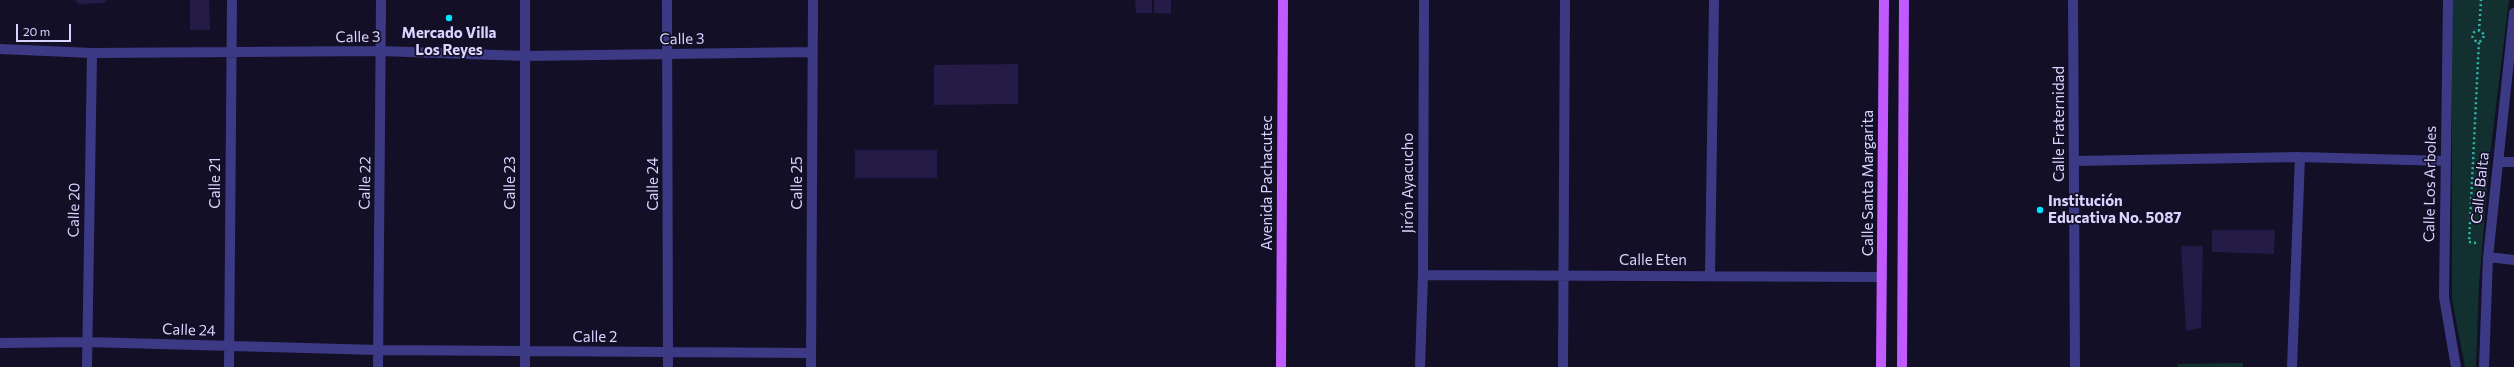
<!DOCTYPE html>
<html>
<head>
<meta charset="utf-8">
<style>
	body { margin:0 }
	#map { position:relative; width:2514px; height:367px; overflow:hidden; background:#130f26; font-family:Commissioner,sans-serif }
	canvas { display:block }
	.scale { position:absolute; left:16px; top:24px; width:55px; height:18px; box-sizing:border-box; border:2px solid #d9d4ff; border-top:0; padding-left:5px; font-size:12px; line-height:14px; white-space:nowrap; color:#d9d4ff; -webkit-text-stroke:3px #130f26; paint-order:stroke }
</style>
</head>
<body>
<div id="map">
<canvas width="2514" height="367"></canvas>
<div class="scale">20 m</div>
</div>
<script>
const context = document.querySelector('canvas').getContext('2d');
context.lineJoin = 'round';
function paint(path, color) {
  context.fillStyle = color;
  context.fill(path, 'evenodd');
}
function poly(rows) {
  const path = new Path2D();
  for (const r of rows) {
    if (r.length === 3) {
      path.moveTo(r[0] + r[2], r[1]);
      path.arc(r[0], r[1], r[2], 0, 2 * Math.PI);
      continue;
    }
    path.moveTo(r[0], r[1]);
    for (let i = 2; i < r.length; i += 2) path.lineTo(r[i], r[i + 1]);
  }
  return path;
}
function trace(path, color, width, dash) {
  context.strokeStyle = color;
  context.lineWidth = width;
  context.lineCap = dash ? 'butt' : 'round';
  context.setLineDash(dash || []);
  context.stroke(path);
}
function label(font, color, halo, rows, align = 'center') {
  context.font = font + ' Commissioner,sans-serif';
  context.lineWidth = 3.5;
  context.setLineDash([]);
  context.textBaseline = 'middle';
  context.strokeStyle = halo;
  context.fillStyle = color;
  for (const [text, x, y, turn = 0] of rows) {
    context.save();
    context.translate(x, y);
    context.rotate((+turn || 0) * Math.PI / 180);
    context.textAlign = isNaN(turn) ? turn : align;
    if (halo) context.strokeText(text, 0, 0);
    context.fillText(text, 0, 0);
    context.restore();
  }
}
paint(poly([
	[2452,0,2509,0,2490,156,2479,284,2476,367,2465,367,2452,300],
	[2243,363,2243,367,2178,367,2177,364]
]), '#12302f');
paint(poly([
	[75,0,107,0,104,3,79,4],
	[190,0,209,0,210,30,190,30],
	[1135,0,1152,0,1152,13,1136,13],
	[1154,0,1171,0,1171,14,1154,13],
	[1018,64,1018,104,934,105,934,65],
	[855,150,937,150,937,178,855,178],
	[2212,230,2275,230,2274,254,2212,252],
	[2181,246,2203,246,2201,328,2186,331]
]), '#241b47');
trace(poly([
	[2478,36,5.5],
	[2479,31,2481,0],
	[2476,243,2469,242,2479,41]
]), '#2fb8b0', 2.5, [2, 3]);
trace(poly([
	[667,0,668,367],
	[2073,0,2075,367],
	[2448,0,2444,297,2456,367],
	[0,49,92,53,381,51,525,56,812,52],
	[2074,161,2300,157,2445,161],
	[2498,162,2514,162],
	[2488,257,2514,260],
	[1423,275,1882,277],
	[1710,275,1714,0],
	[0,343,87,342,378,350,811,353],
	[87,367,92,53],
	[229,367,232,0],
	[378,367,381,0],
	[525,367,525,0],
	[811,367,813,0],
	[1420,367,1423,275,1424,0],
	[1563,367,1565,0],
	[2292,367,2300,157],
	[2484,367,2488,257,2514,13]
]), '#3d3a85', 10);
trace(poly([
	[1281,367,1283,0],
	[1881,367,1884,0],
	[1902,367,1904,0]
]), '#c25bff', 10);
for (const [x, y, r, color] of [
	[449,18,4,"#00e5ff"],
	[2040,210,4,"#00e5ff"]
]) {
  const dot = new Path2D();
  dot.arc(x, y, r, 0, 2 * Math.PI);
  context.fillStyle = color;
  context.fill(dot);
  trace(dot, '#130f26', 1.5);
}
label('bold 15px', '#d9d4ff', '#130f26', [
	["Mercado Villa",449,33],
	["Los Reyes",449,50],
	["Institución",2048,201,"left"],
	["Educativa No. 5087",2048,218,"left"]
]);
label('15px', '#d9d4ff', '#130f26', [
	["Calle 3",358,37,-1],
	["Calle 3",682,39,-1],
	["Calle Fraternidad",2059,124,-90],
	["Calle 21",215,183,-90],
	["Calle 22",365,183,-89],
	["Calle 23",510,183,-90],
	["Calle 25",797,183,-90],
	["Avenida Pachacutec",1267,183,-90],
	["Jirón Ayacucho",1408,183,-90],
	["Calle Santa Margarita",1868,183,-90],
	["Calle 24",653,184,-90],
	["Calle Los Arboles",2430,184,-89],
	["Calle Balta",2480,188,-84],
	["Calle 20",74,210,-89],
	["Calle Eten",1653,260],
	["Calle 24",189,330,2],
	["Calle 2",595,337]
]);
</script>
</body>
</html>
